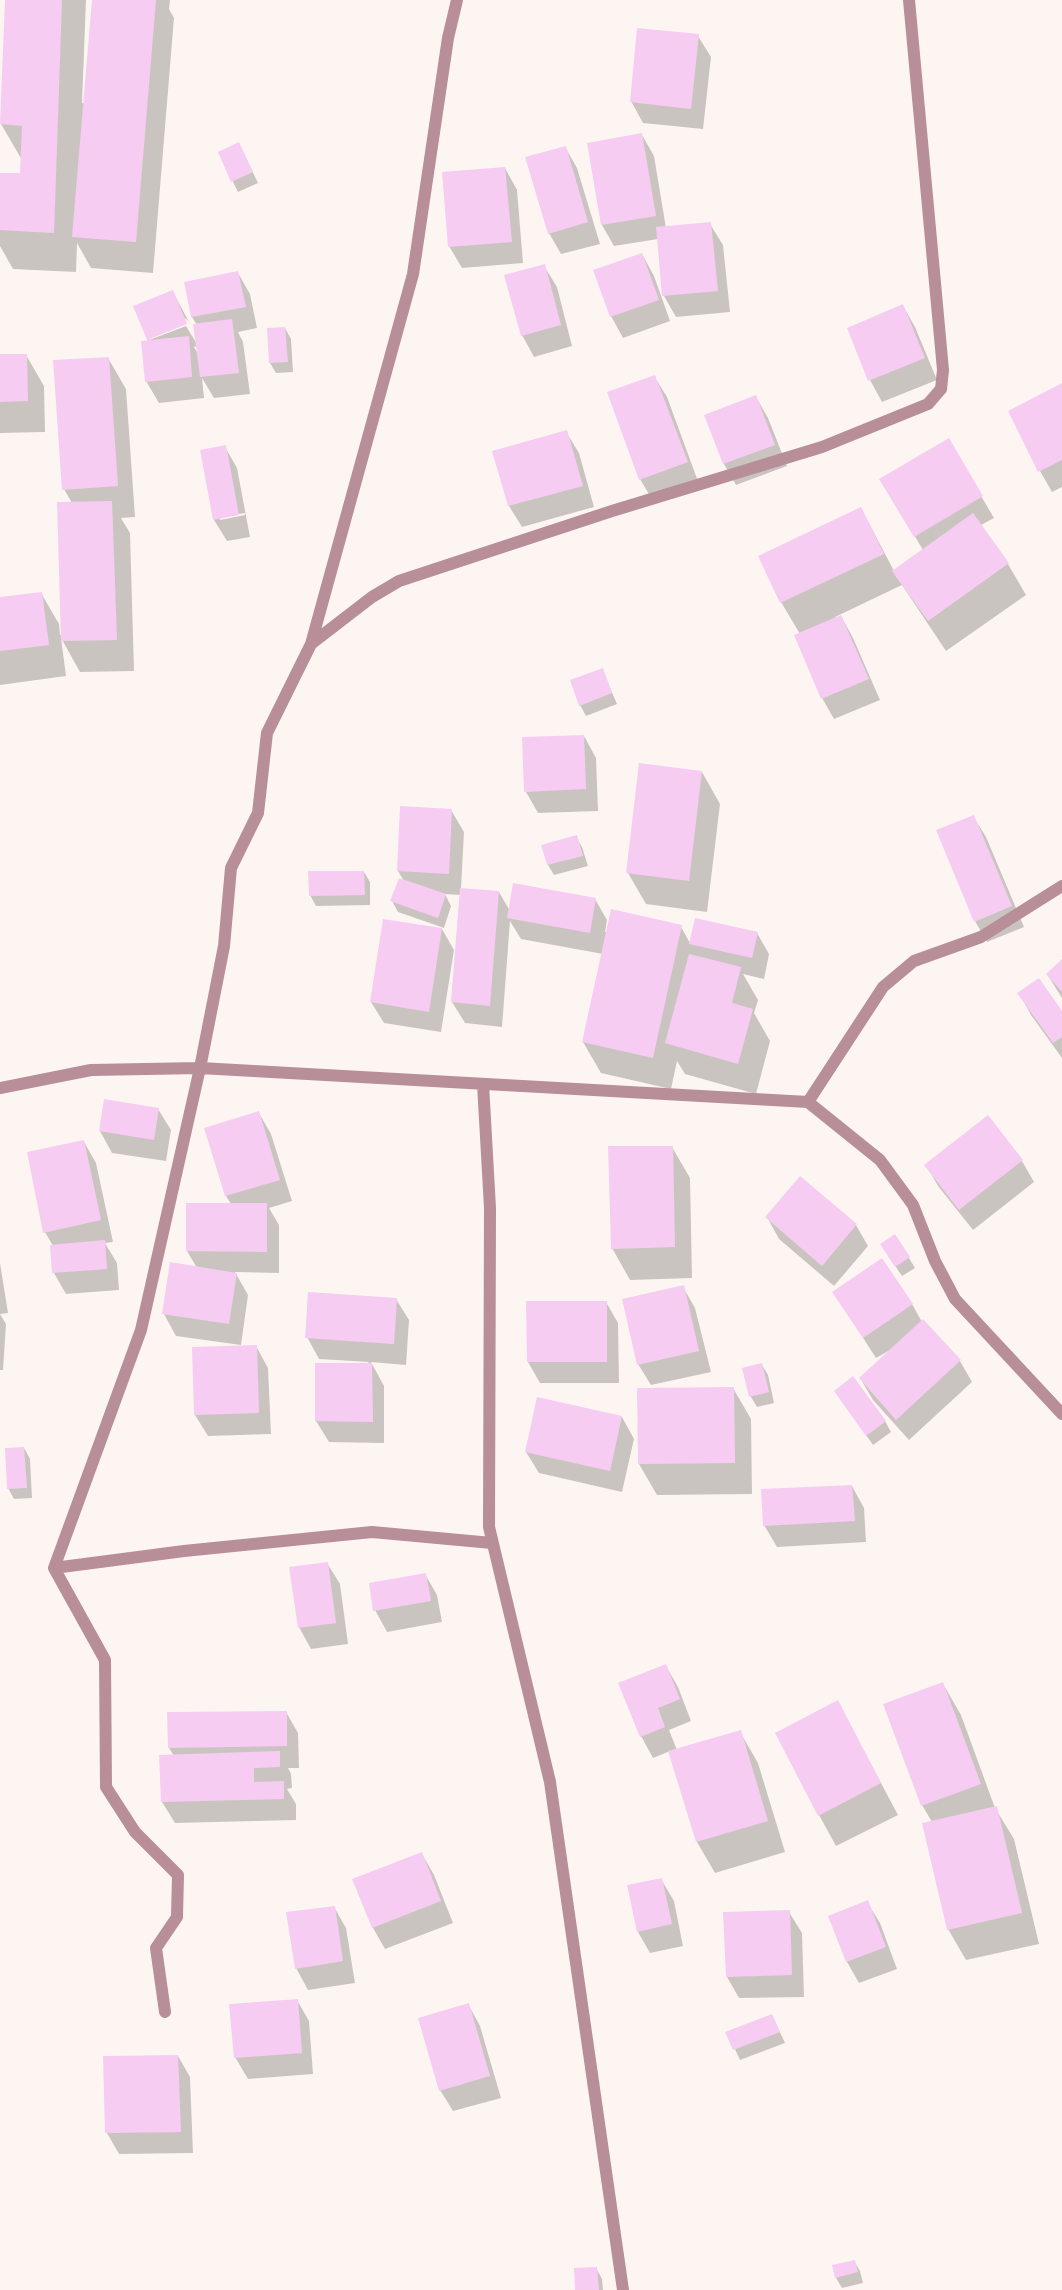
<!DOCTYPE html>
<html>
<head>
<meta charset="utf-8">
<style>
	body { margin:0 }
	canvas { display:block; background:#fdf5f1 }
</style>
</head>
<body>
<canvas width="1062" height="2290"></canvas>
<script>
const context = document.querySelector('canvas').getContext('2d');
context.lineJoin = 'round';
function paint(path, color) {
  context.fillStyle = color;
  context.fill(path, 'evenodd');
}
function poly(rows) {
  const path = new Path2D();
  for (const r of rows) {
    path.moveTo(r[0], r[1]);
    for (let i = 2; i < r.length; i += 2) path.lineTo(r[i], r[i + 1]);
  }
  return path;
}
function trace(path, color, width, dash) {
  context.strokeStyle = color;
  context.lineWidth = width;
  context.lineCap = dash ? 'butt' : 'round';
  context.setLineDash(dash || []);
  context.stroke(path);
}
paint(poly([
	[6,0,86,0,82,103,84,103,93,0,170,0,169,9,174,18,153,273,91,268,77,243,76,272,13,269,0,246,0,174,22,175,22,160,1,124],
	[698,36,711,57,703,129,643,123,631,101],
	[642,135,654,156,666,228,710,224,723,245,730,312,676,317,664,296,658,239,614,246,602,225],
	[565,147,577,168,600,244,561,254,549,233],
	[219,153,244,154,258,183,238,192],
	[505,168,517,190,523,263,462,268,449,246],
	[642,254,654,276,670,321,623,338,611,316],
	[544,266,557,287,572,346,534,357,522,335],
	[238,273,250,294,257,328,238,332,243,342,250,394,214,398,202,378,204,398,159,403,146,381,148,339,173,292,189,322,185,318,149,338,149,340,186,326,197,344,197,325,192,317,185,283],
	[197,346,199,356,194,347],
	[903,306,915,327,937,380,882,402,870,380,848,329],
	[285,328,291,339,293,372,276,373,270,363],
	[0,355,26,355,44,386,45,432,0,433],
	[108,358,126,389,135,517,121,518,130,533,134,671,80,672,61,638,66,676,0,685,0,599,41,593,59,624,60,635,62,635,72,503,64,489],
	[654,376,667,397,699,484,653,501,640,479],
	[1062,384,1062,487,1052,492,1040,471],
	[756,397,768,418,787,466,736,485,724,464,706,416],
	[566,432,579,453,594,507,522,527,509,506,494,452],
	[948,440,994,518,981,525,1008,564,1026,595,946,651,902,585,835,617,836,619,841,616,853,638,880,700,834,719,822,698,800,634,781,602,861,508,894,571,923,550,881,480],
	[225,447,237,468,250,537,227,541,214,520],
	[245,513,245,515,220,520,220,517],
	[602,669,617,704,586,716,580,705],
	[584,736,596,758,598,811,538,813,526,792],
	[702,772,720,804,707,912,646,904,628,873],
	[451,810,464,832,461,889,499,892,510,911,595,899,607,920,605,932,681,927,690,943,757,933,769,954,764,979,743,974,758,1000,754,1013,770,1041,756,1094,685,1074,677,1061,671,1089,601,1073,583,1042,603,954,521,939,510,921,502,1027,465,1023,452,1002,461,895,445,894,451,906,444,928,398,912,392,901,404,881,398,871],
	[973,816,986,837,1024,927,987,942,975,921],
	[576,837,582,847,588,866,554,875,548,865,543,846],
	[364,872,370,882,370,905,316,906,310,895],
	[442,929,454,950,441,1032,384,1023,371,1002],
	[1062,961,1062,998,1047,974],
	[1019,993,1062,1013,1062,1058,1031,1015],
	[105,1100,158,1109,171,1130,166,1161,112,1153,100,1131],
	[259,1113,271,1134,292,1201,269,1208,279,1225,279,1273,235,1272,248,1295,241,1345,176,1336,164,1314,197,1268,187,1251,231,1204,226,1196,206,1129],
	[84,1142,96,1163,113,1242,105,1243,117,1263,119,1290,66,1294,54,1273,53,1246,45,1232],
	[672,1147,690,1178,692,1278,630,1280,612,1248],
	[1022,1161,1034,1182,973,1230,938,1186,926,1165],
	[767,1217,856,1225,868,1246,834,1286,779,1239],
	[887,1254,909,1258,915,1268,902,1276],
	[0,1263,8,1313,0,1314,6,1324,3,1370,0,1370],
	[683,1287,695,1308,711,1372,651,1385,638,1364],
	[834,1293,912,1304,922,1322,960,1361,972,1382,909,1440,873,1400,860,1378,892,1349,876,1358],
	[396,1299,409,1320,406,1365,371,1362,384,1386,384,1443,329,1442,316,1421,369,1362,319,1359,307,1337],
	[527,1302,606,1302,618,1323,619,1383,540,1383,528,1362],
	[256,1346,268,1368,271,1434,208,1436,195,1415,193,1349],
	[762,1365,768,1375,774,1403,757,1407,751,1397,743,1369],
	[733,1388,751,1419,752,1494,657,1495,639,1464,638,1389],
	[835,1391,885,1421,891,1432,873,1445],
	[622,1417,634,1439,622,1492,539,1473,526,1452],
	[24,1448,30,1459,32,1498,14,1499,8,1488],
	[852,1486,864,1508,866,1542,777,1547,764,1525],
	[327,1563,340,1584,348,1644,311,1649,299,1627],
	[425,1574,437,1595,442,1622,387,1632,375,1610],
	[666,1666,678,1687,691,1721,669,1730,677,1750,740,1732,758,1763,785,1852,715,1873,697,1842,670,1751,653,1758,641,1736],
	[943,1684,961,1715,995,1808,1014,1839,1039,1944,966,1960,948,1929,932,1822,922,1805],
	[838,1702,898,1815,836,1846,819,1815],
	[286,1712,298,1733,299,1768,288,1768,291,1774,292,1788,287,1789,296,1804,296,1820,175,1823,162,1802,174,1756,169,1748],
	[422,1854,434,1875,453,1923,385,1949,373,1928,353,1880],
	[661,1879,674,1901,683,1946,650,1953,638,1932,628,1886],
	[867,1902,880,1923,897,1969,859,1983,847,1962,829,1917],
	[334,1907,346,1928,355,1983,308,1990,296,1968],
	[789,1912,802,1933,804,1997,739,1998,727,1977],
	[297,2000,309,2021,313,2074,248,2079,235,2057],
	[468,2004,480,2026,501,2098,453,2111,440,2090],
	[772,2015,785,2043,740,2060,727,2032],
	[178,2056,190,2077,193,2153,119,2154,107,2133,104,2058],
	[854,2261,860,2271,863,2283,842,2288,836,2278],
	[596,2268,602,2279,603,2290,577,2290]
]), '#0003');
paint(poly([
	[5,0,62,0,54,233,0,230,0,173,20,173,22,126,0,124],
	[92,0,156,0,136,242,72,237],
	[637,28,699,34,691,109,630,102],
	[642,133,656,216,601,225,587,143],
	[239,142,253,172,231,182,218,152],
	[566,146,588,222,548,234,525,157],
	[505,167,512,242,448,247,442,172],
	[711,222,718,291,662,296,656,227],
	[642,253,659,300,610,317,593,270],
	[545,264,561,325,521,336,504,275],
	[238,271,246,307,191,317,184,282],
	[173,290,187,324,147,340,133,306],
	[903,304,925,358,868,381,847,328],
	[232,319,239,373,200,377,193,324],
	[285,327,288,362,269,363,267,328],
	[189,336,192,377,145,382,141,341],
	[0,354,27,354,28,401,0,402],
	[109,357,118,486,62,490,53,360],
	[655,375,688,462,639,480,607,392],
	[1062,383,1062,460,1038,472,1008,411],
	[756,395,775,445,723,464,704,415],
	[567,430,583,486,508,506,492,451],
	[949,438,983,496,914,537,879,479],
	[226,445,239,515,213,520,200,450],
	[112,501,117,640,61,641,57,502],
	[861,507,884,554,780,603,758,556],
	[973,513,1009,563,928,621,892,571],
	[42,592,49,645,0,651,0,597],
	[841,615,869,679,821,699,794,635],
	[603,668,612,693,579,706,570,680],
	[584,735,586,789,524,792,522,737],
	[639,763,702,771,689,881,626,873],
	[400,806,452,809,449,874,397,871],
	[974,815,1012,906,974,922,936,830],
	[577,835,583,856,547,865,541,845],
	[308,871,364,871,365,895,309,896],
	[399,878,446,894,438,918,390,901],
	[513,883,596,898,590,933,507,918],
	[460,888,499,891,490,1006,451,1002],
	[611,909,682,925,653,1058,582,1042],
	[695,918,758,932,752,958,689,944],
	[383,919,442,928,429,1012,370,1002],
	[689,954,741,967,732,1003,753,1009,738,1064,665,1043],
	[1062,959,1062,992,1046,974],
	[1039,978,1062,1011,1062,1037,1053,1043,1017,993],
	[104,1099,159,1108,154,1140,99,1131],
	[259,1111,280,1180,225,1196,204,1128],
	[988,1115,1023,1160,959,1210,924,1165],
	[84,1140,101,1220,43,1233,27,1152],
	[608,1146,673,1146,675,1247,611,1249],
	[800,1176,857,1224,822,1266,765,1217],
	[186,1203,267,1203,267,1252,186,1251],
	[895,1234,910,1257,895,1267,880,1244],
	[105,1240,107,1269,52,1273,50,1245],
	[882,1258,913,1304,863,1338,832,1292],
	[170,1262,237,1273,229,1324,162,1314],
	[684,1285,699,1351,637,1365,622,1299],
	[308,1292,397,1298,394,1344,305,1338],
	[526,1301,607,1301,607,1362,527,1362],
	[923,1319,961,1360,896,1420,859,1378],
	[257,1345,259,1413,194,1415,192,1347],
	[315,1363,372,1363,373,1422,315,1421],
	[762,1363,769,1392,749,1397,742,1368],
	[853,1376,886,1421,866,1436,834,1391],
	[734,1387,735,1463,638,1464,637,1388],
	[537,1397,622,1416,610,1471,525,1452],
	[24,1447,27,1488,7,1489,5,1448],
	[852,1485,855,1521,763,1526,761,1489],
	[328,1562,336,1623,298,1628,289,1567],
	[426,1573,431,1601,373,1611,369,1583],
	[666,1664,680,1699,658,1708,665,1727,640,1737,618,1683],
	[943,1682,981,1784,921,1806,883,1704],
	[838,1700,881,1783,818,1816,775,1733],
	[287,1711,287,1746,168,1748,167,1712],
	[741,1730,768,1821,696,1842,668,1751],
	[280,1751,280,1767,254,1768,254,1782,284,1781,284,1799,161,1802,159,1755],
	[997,1806,1022,1913,947,1930,922,1823],
	[422,1852,441,1901,372,1928,352,1879],
	[662,1878,672,1924,637,1932,627,1885],
	[868,1900,886,1947,846,1962,828,1916],
	[335,1906,343,1961,295,1969,286,1912],
	[790,1910,792,1975,726,1977,723,1912],
	[298,1999,302,2053,234,2058,229,2004],
	[469,2003,490,2076,439,2091,418,2018],
	[772,2014,780,2032,733,2050,725,2032],
	[178,2055,181,2132,105,2133,103,2056],
	[855,2260,858,2272,835,2278,832,2265],
	[597,2267,599,2290,575,2290,574,2268]
]), '#f7ccf3');
trace(poly([
	[311,644,413,274,448,38,457,0],
	[483,1084,490,1208,489,1527,550,1782,623,2290],
	[0,1088,91,1070,200,1068,808,1102,880,1160,913,1205,935,1261,955,1299,1062,1414],
	[808,1102,883,987,914,961,981,937,1062,886],
	[492,1543,372,1532,184,1551,54,1568,141,1330,200,1068,224,946,231,868,258,813,267,733,311,644,372,597,399,581,612,511,822,447,928,404,941,389,943,370,909,0],
	[54,1568,105,1660,106,1787,135,1832,178,1875,177,1917,156,1948,165,2012]
]), '#b88e98', 12);
</script>
</body>
</html>
